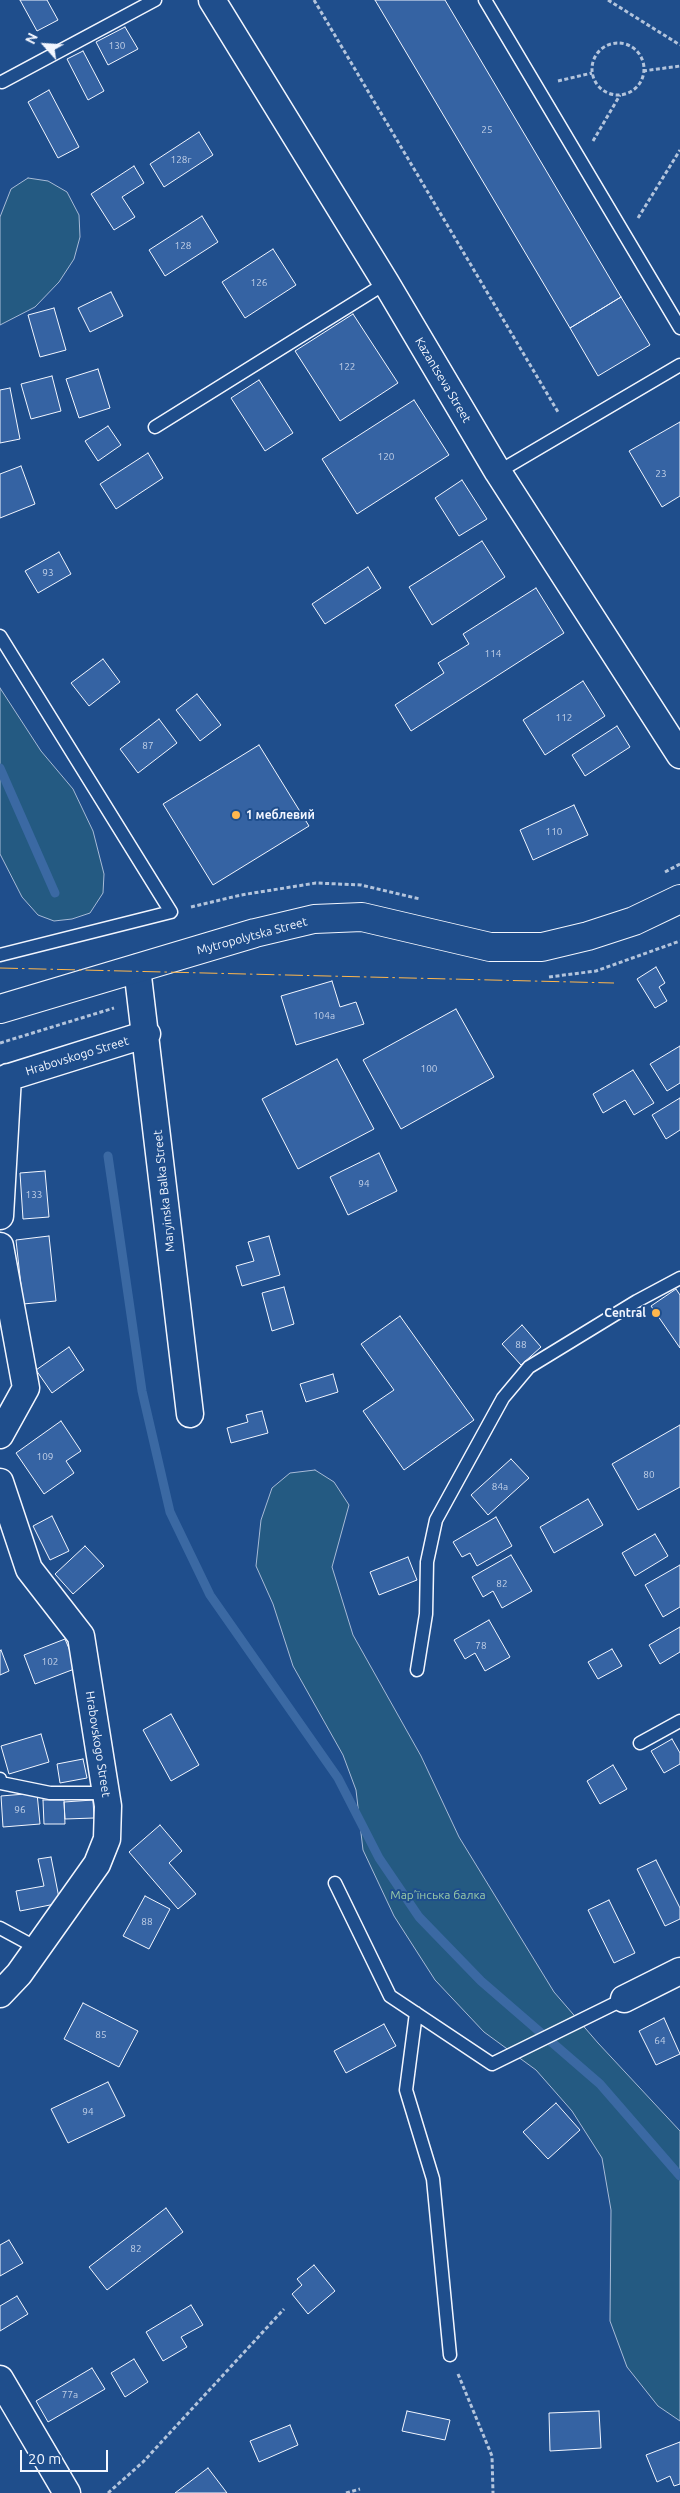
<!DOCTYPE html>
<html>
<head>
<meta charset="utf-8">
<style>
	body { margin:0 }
	#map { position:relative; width:680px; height:2493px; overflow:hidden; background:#1f4e8c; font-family:Ubuntu,sans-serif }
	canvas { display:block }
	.north { position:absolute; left:20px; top:20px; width:50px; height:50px; -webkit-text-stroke:4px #1f4e8c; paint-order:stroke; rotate:296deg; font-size:14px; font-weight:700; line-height:20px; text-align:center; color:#f2f6ff }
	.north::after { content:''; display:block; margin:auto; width:18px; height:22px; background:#f2f6ff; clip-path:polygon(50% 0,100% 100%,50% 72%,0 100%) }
	.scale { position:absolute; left:20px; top:2450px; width:88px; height:22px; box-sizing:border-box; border:2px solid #f2f6ff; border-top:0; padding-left:6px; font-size:15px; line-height:18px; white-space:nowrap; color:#f2f6ff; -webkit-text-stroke:4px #1f4e8c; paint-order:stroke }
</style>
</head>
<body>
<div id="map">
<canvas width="680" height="2493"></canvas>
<div class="north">N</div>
<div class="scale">20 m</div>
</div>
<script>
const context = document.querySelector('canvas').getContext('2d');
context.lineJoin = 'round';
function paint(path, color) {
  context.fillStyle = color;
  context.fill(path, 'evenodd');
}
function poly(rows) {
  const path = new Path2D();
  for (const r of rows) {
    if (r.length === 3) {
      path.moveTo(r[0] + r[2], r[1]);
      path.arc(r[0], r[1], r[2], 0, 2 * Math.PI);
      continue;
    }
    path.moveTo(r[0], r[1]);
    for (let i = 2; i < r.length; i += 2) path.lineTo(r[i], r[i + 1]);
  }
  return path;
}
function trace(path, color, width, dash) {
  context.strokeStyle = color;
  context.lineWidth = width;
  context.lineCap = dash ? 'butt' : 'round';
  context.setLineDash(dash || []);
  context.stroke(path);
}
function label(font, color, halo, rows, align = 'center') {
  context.font = font + ' Ubuntu,sans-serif';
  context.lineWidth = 4;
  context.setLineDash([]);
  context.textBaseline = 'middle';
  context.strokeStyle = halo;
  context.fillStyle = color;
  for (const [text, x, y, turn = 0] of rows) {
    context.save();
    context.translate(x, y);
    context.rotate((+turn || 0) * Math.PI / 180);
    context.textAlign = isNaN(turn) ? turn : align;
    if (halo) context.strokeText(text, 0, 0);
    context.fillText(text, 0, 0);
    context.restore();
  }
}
const green = poly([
	[28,178,48,181,67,192,79,215,80,237,74,259,59,282,35,307,0,325,0,217,11,189,28,178],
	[0,688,41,751,73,789,93,831,104,874,103,893,90,913,72,919,54,921,38,915,22,897,0,854,0,688],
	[315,1470,334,1482,349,1505,332,1567,353,1635,421,1756,459,1837,554,1992,598,2043,680,2131,680,2421,658,2406,627,2367,610,2321,611,2210,602,2158,572,2111,536,2070,484,2032,435,1980,394,1916,363,1850,356,1790,343,1755,293,1666,273,1604,256,1566,261,1520,272,1488,290,1473,315,1470]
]);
paint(green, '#245a82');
trace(green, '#a8bbd7', 1);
trace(poly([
	[0,768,55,893],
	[108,1156,142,1391,170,1512,210,1595,338,1778,379,1858,419,1917,481,1981,600,2084,680,2176]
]), '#3b69a3', 9);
const building = poly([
	[20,0,47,0,58,20,37,31,20,0],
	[375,0,445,0,621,297,570,328,375,0],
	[125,27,138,49,108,65,96,42,125,27],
	[83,51,104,91,88,100,67,59,83,51],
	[49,90,79,147,58,158,28,102,49,90],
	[199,132,213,155,164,187,150,164,199,132],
	[134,166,144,183,122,197,135,217,114,230,91,194,134,166],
	[202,216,218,242,165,276,149,250,202,216],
	[273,249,296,285,245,318,222,282,273,249],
	[111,292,123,316,90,332,78,308,111,292],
	[621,297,650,345,598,376,570,328,621,297],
	[54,308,66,350,40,357,28,315,54,308],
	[353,314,398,383,340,421,295,351,353,314],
	[98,369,110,408,79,418,66,379,98,369],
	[52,376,61,411,31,419,21,384,52,376],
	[259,380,293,433,265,451,231,398,259,380],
	[10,388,20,439,0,443,0,390,10,388],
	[414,400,449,455,357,514,322,459,414,400],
	[680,422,680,496,662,507,629,451,680,422],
	[108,426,121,445,98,461,85,441,108,426],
	[148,453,163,478,116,509,100,484,148,453],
	[21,466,35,504,0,518,0,474,21,466],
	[462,480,487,519,459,536,435,498,462,480],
	[482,541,505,577,432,625,409,587,482,541],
	[59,552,71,574,38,593,25,571,59,552],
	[368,567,381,588,325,624,312,604,368,567],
	[536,588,564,633,411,731,395,705,444,673,438,663,469,644,463,634,536,588],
	[103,659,120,682,89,706,71,683,103,659],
	[583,681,605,716,545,755,523,720,583,681],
	[197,694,221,725,200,741,176,710,197,694],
	[159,719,177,743,138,773,120,749,159,719],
	[617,726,630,747,585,776,572,755,617,726],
	[259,745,309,826,213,885,163,804,259,745],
	[574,805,588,835,533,860,520,830,574,805],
	[656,967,665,983,659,987,667,1001,655,1008,637,979,656,967],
	[332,981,340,1007,356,1002,364,1024,296,1045,281,996,332,981],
	[456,1009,494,1077,401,1129,363,1060,456,1009],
	[680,1046,680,1083,667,1091,650,1064,680,1046],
	[337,1059,374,1129,298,1169,262,1099,337,1059],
	[633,1070,654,1103,634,1115,625,1100,603,1113,593,1094,633,1070],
	[680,1098,680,1130,666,1139,652,1115,680,1098],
	[379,1153,397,1191,348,1215,330,1177,379,1153],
	[45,1171,49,1217,23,1219,20,1173,45,1171],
	[49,1236,56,1301,23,1304,16,1240,49,1236],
	[269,1236,280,1275,242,1286,236,1266,254,1261,248,1242,269,1236],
	[284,1287,294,1324,272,1331,262,1293,284,1287],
	[676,1289,680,1295,680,1348,651,1306,676,1289],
	[400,1316,474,1420,404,1470,363,1411,394,1390,361,1344,400,1316],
	[522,1325,541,1347,521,1365,502,1344,522,1325],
	[69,1347,84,1370,52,1393,36,1370,69,1347],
	[333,1374,338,1392,306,1402,300,1384,333,1374],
	[262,1411,268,1433,231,1443,227,1428,248,1422,246,1415,262,1411],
	[61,1421,81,1451,66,1461,74,1473,44,1494,16,1453,61,1421],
	[680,1425,680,1487,638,1510,612,1464,680,1425],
	[511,1459,529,1478,488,1515,471,1495,511,1459],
	[588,1499,603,1525,554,1553,540,1527,588,1499],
	[52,1516,69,1551,50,1560,33,1526,52,1516],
	[496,1517,512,1546,477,1566,470,1553,462,1557,453,1542,496,1517],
	[655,1534,668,1556,635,1576,622,1553,655,1534],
	[85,1546,104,1566,73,1594,55,1574,85,1546],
	[511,1555,532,1591,502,1608,493,1591,483,1597,472,1577,511,1555],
	[408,1557,417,1580,379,1595,370,1572,408,1557],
	[680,1565,680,1607,663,1617,645,1585,680,1565],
	[489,1620,510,1657,485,1671,475,1653,465,1659,454,1640,489,1620],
	[680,1627,680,1652,660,1664,649,1645,680,1627],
	[65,1639,77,1668,35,1684,24,1655,65,1639],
	[612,1649,622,1666,598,1679,588,1662,612,1649],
	[1,1650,9,1671,0,1675,0,1651,1,1650],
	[171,1714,199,1765,171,1781,143,1730,171,1714],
	[41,1734,49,1762,9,1774,1,1746,41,1734],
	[672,1739,680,1753,680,1764,664,1773,651,1751,672,1739],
	[83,1759,87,1778,60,1783,57,1764,83,1759],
	[613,1765,627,1789,600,1804,587,1781,613,1765],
	[37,1793,40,1824,3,1827,1,1796,37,1793],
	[43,1800,64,1800,65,1824,44,1824,43,1800],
	[93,1800,94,1818,65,1819,64,1802,93,1800],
	[160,1825,182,1851,169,1863,196,1894,178,1909,129,1852,160,1825],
	[51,1857,60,1903,20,1911,16,1891,44,1886,38,1859,51,1857],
	[656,1860,680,1908,680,1919,665,1926,637,1869,656,1860],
	[145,1896,170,1909,149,1949,123,1936,145,1896],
	[609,1900,635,1953,614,1963,588,1910,609,1900],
	[83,2003,138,2031,119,2067,64,2039,83,2003],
	[664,2018,680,2054,656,2065,639,2031,664,2018],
	[384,2024,396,2046,346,2073,334,2051,384,2024],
	[108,2082,125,2116,68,2143,51,2109,108,2082],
	[556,2103,580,2130,548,2159,523,2132,556,2103],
	[166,2208,183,2232,107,2290,89,2267,166,2208],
	[9,2240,23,2263,0,2276,0,2245,9,2240],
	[314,2265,335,2291,308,2314,292,2294,302,2285,297,2279,314,2265],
	[17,2296,28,2314,0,2331,0,2306,17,2296],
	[191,2305,203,2325,181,2337,187,2347,163,2361,146,2332,191,2305],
	[134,2359,148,2382,125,2397,111,2373,134,2359],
	[92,2368,105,2389,48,2422,36,2401,92,2368],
	[407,2411,450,2420,445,2440,402,2431,407,2411],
	[599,2411,601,2448,550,2451,549,2413,599,2411],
	[290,2425,298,2445,259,2462,250,2441,290,2425],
	[680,2442,680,2484,674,2486,670,2476,657,2482,646,2455,680,2442],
	[208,2468,227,2493,175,2493,208,2468]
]);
paint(building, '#3563a3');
trace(building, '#f2f6ff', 1);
const service = poly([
	[485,0,680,328],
	[2,82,155,0],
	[155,427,386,283],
	[498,472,680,365],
	[0,636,171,912,0,955],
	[417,1670,426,1614,427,1562,436,1520,503,1398,529,1367,637,1301,680,1278],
	[640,1743,680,1721],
	[0,1779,1,1783,50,1793,106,1793],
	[335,1883,390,1996,492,2064,624,1999],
	[0,1928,37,1948],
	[416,2013,406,2090,433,2179,450,2355]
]);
const minor = poly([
	[212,0,386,283,498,472,680,755],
	[137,968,190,1414],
	[0,1080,147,1034],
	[0,1216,8,1077],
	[0,1246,26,1388,0,1435],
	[0,1482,29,1569,81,1636,108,1806,107,1839,97,1864,19,1974,0,1994],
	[624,1999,680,1971],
	[0,2379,67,2493]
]);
const secondary = poly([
	[0,1009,255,933,314,919,362,917,490,947,542,947,588,936,634,921,680,899]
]);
trace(service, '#f2f6ff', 15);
trace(minor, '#f2f6ff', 29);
trace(secondary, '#f2f6ff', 30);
trace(poly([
	[314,0,558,412],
	[608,0,680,45],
	[618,69,26],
	[643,71,680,66],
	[558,81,592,73],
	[593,141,620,95],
	[638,218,680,150],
	[665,872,680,864],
	[191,907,241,895,316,883,361,885,420,899],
	[549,977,596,971,680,941],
	[0,1043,114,1008],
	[458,2374,492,2456,493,2493],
	[108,2493,143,2462,284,2309],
	[346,2493,360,2489]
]), '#b3c4dc', 3, [4, 2.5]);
trace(service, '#1f4e8c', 12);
trace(minor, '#1f4e8c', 26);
trace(secondary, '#1f4e8c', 28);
trace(poly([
	[0,968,614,983]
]), '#ffb74d', 1, [18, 4, 2.5, 4]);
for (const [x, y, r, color] of [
	[236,815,5,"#ffb74d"],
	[656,1313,5,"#ffb74d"]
]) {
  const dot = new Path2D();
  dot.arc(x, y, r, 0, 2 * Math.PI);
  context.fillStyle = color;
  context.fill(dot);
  trace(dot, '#1f4e8c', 2);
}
label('10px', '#c3d1e8', null, [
	["130",117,46],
	["25",487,130],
	["128г",181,160],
	["128",183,246],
	["126",259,283],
	["122",347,367],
	["120",386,457],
	["23",661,474],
	["93",48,573],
	["114",493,654],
	["112",564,718],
	["87",148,746],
	["110",554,832],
	["104а",324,1016],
	["100",429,1069],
	["94",364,1184],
	["133",34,1195],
	["88",521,1345],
	["109",45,1457],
	["80",649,1475],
	["84а",500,1487],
	["82",502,1584],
	["78",481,1646],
	["102",50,1662],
	["96",20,1810],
	["88",147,1922],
	["85",101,2035],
	["64",660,2041],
	["94",88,2112],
	["82",136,2249],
	["77а",70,2395]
]);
label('12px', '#f2f6ff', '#1f4e8c', [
	["Kazantseva Street",443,380,59],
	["Mytropolytska Street",252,936,-15],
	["Hrabovskogo Street",77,1056,-17],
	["Maryinska Balka Street",164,1191,-96],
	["Hrabovskogo Street",98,1744,81]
]);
label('bold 12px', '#f2f6ff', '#1f4e8c', [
	["1 меблевий",246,815],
	["Central",646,1313,"right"]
], 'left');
label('12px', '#97c8a6', '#1f4e8c', [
	["Мар’їнська балка",438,1895]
]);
</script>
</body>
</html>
